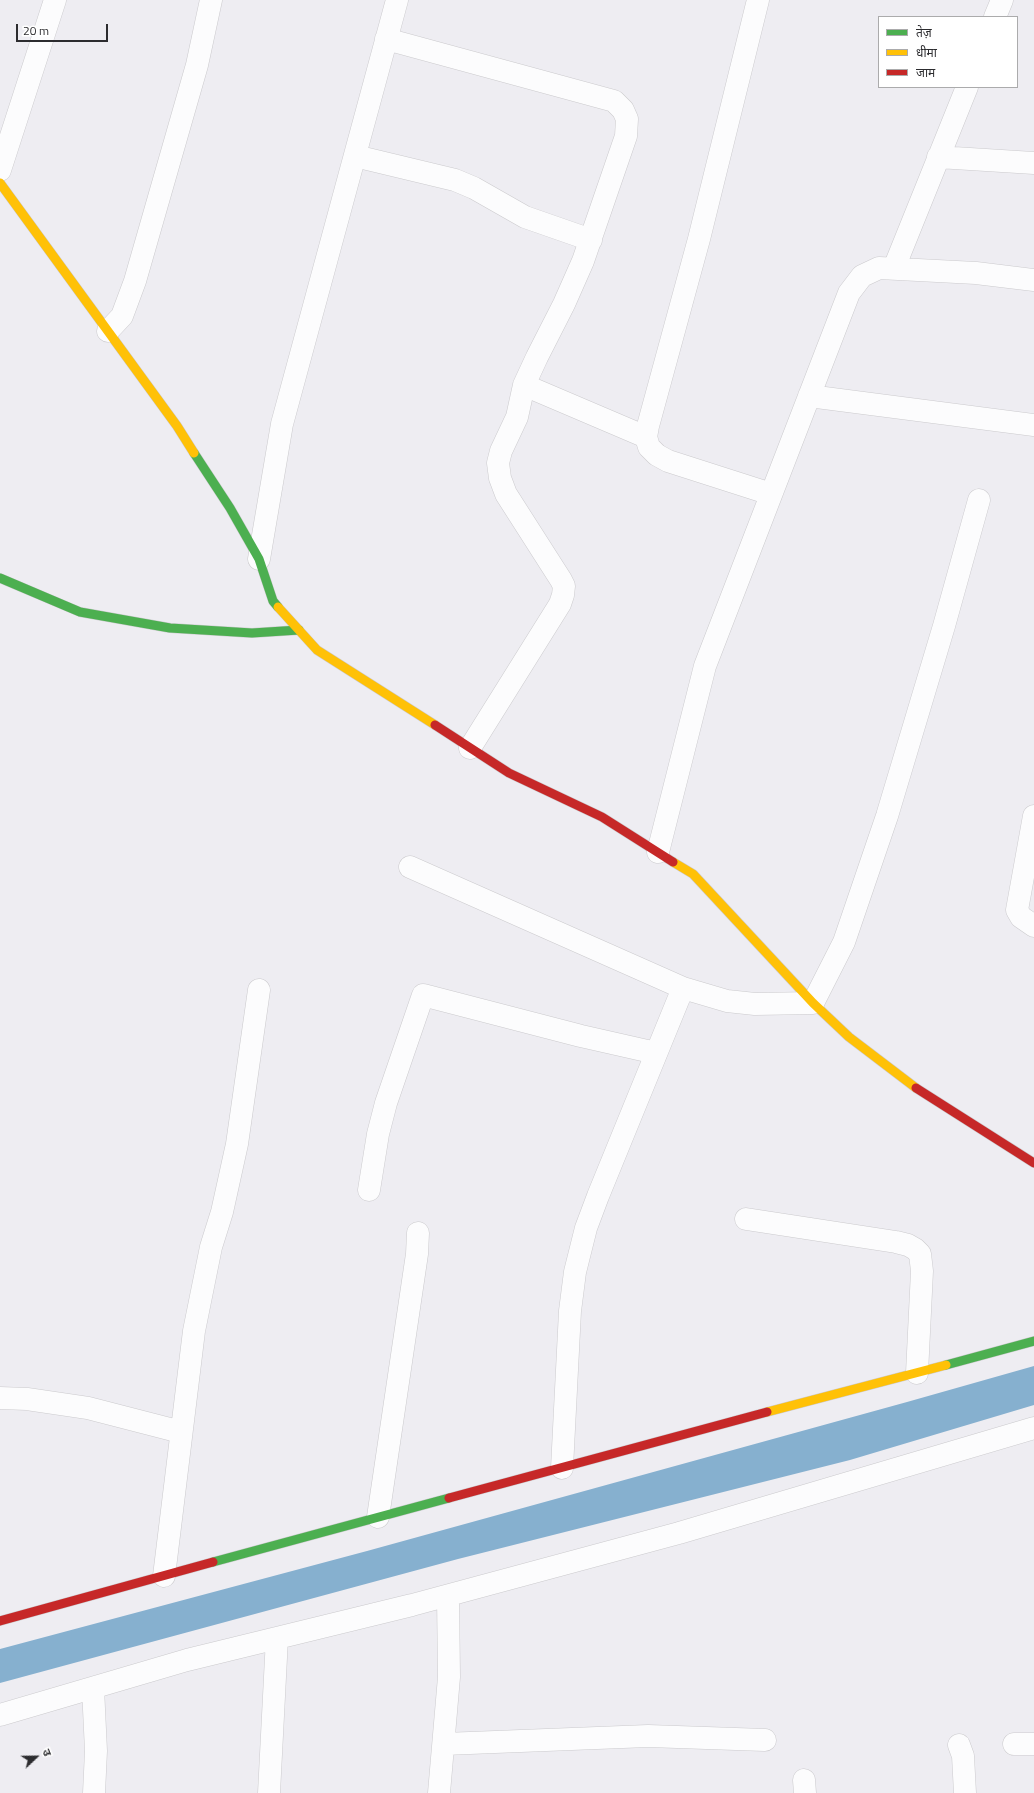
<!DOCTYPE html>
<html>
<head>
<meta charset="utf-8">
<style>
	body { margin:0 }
	#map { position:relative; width:1034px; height:1793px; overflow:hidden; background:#eeedf2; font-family:"Titillium Web","Noto Sans Devanagari",sans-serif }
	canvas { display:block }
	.legend { position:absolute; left:878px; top:16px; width:140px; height:72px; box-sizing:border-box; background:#fff; border:1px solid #ababac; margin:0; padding:5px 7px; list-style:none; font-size:12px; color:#2c2c2f }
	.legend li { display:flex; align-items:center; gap:8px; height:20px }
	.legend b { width:20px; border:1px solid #ababac }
	.north { position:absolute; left:16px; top:1737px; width:40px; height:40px; -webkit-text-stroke:3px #fff; paint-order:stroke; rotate:68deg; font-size:11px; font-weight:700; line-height:16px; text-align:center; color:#2c2c2f }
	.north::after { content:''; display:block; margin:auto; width:14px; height:18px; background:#2c2c2f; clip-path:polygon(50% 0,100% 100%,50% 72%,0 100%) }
	.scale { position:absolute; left:16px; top:24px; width:92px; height:18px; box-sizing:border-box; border:2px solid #2c2c2f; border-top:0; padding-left:5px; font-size:12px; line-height:14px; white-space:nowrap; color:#2c2c2f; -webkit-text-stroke:3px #fff; paint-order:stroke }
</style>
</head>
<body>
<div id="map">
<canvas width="1034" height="1793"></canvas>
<ul class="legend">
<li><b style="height:5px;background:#4caf50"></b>तेज़</li>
<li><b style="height:5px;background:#ffc107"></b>धीमा</li>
<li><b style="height:5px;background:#c62828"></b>जाम</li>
</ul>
<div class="north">उ</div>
<div class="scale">20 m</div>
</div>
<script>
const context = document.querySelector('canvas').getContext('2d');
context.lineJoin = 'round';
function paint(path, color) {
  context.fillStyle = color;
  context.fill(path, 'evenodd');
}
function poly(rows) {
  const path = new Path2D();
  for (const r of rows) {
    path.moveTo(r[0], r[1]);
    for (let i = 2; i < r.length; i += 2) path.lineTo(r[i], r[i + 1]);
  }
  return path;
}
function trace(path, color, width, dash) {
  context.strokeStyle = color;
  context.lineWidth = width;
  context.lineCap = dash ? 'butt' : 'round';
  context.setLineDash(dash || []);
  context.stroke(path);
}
paint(poly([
	[1034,1366,1034,1405,850,1460,458,1559,0,1683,0,1649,367,1551,907,1402]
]), '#86b0cf');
const street = poly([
	[758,0,699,239,648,426,646,437,649,447,657,455,668,461,771,494],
	[995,17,1002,0],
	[386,39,614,101,623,110,627,119,626,136,583,261,564,304,537,357,524,385,517,417,501,451,498,463,500,478,506,494,561,580,564,586,563,595,560,604,470,748],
	[355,156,455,180,474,188,525,217,591,240],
	[938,157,1034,163],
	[0,170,55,0],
	[894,268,967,87],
	[108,331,122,316,135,281,197,65,211,0],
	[524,385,646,437],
	[809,396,1034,425],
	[259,559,282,424,397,0],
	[1034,816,1017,910,1021,917,1034,926],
	[658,852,705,666,849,293,862,276,879,268,976,273,1034,280],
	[410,867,683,988,727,1001,755,1004,813,1003,844,942,887,816,944,626,979,500],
	[369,1190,378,1134,386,1103,423,995,581,1036,656,1053],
	[746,1219,896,1242,908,1245,915,1249,920,1254,922,1271,917,1373],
	[0,1398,27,1399,88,1408,181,1432],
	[562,1468,570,1311,575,1272,586,1228,598,1196,683,988],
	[378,1517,417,1254,418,1233],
	[164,1576,194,1331,211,1247,222,1212,237,1144,259,990],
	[93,1688,96,1751,94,1793],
	[0,1715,187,1660,412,1605,679,1533,1034,1428],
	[444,1744,648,1736,765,1740],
	[1014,1744,1034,1744],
	[959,1745,963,1756,965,1793],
	[804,1780,805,1793],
	[269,1793,277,1638],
	[439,1793,449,1677,448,1596]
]);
const fast = poly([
	[194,453,230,508,259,559,273,601,278,607],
	[0,578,80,612,170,628,252,633,299,630],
	[946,1365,1034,1341],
	[213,1562,449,1498]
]);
const slow = poly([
	[0,183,177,426,194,453],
	[278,607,317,650,435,725],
	[673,862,693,874,813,1003,849,1037,916,1088],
	[767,1412,946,1365]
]);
const jam = poly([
	[435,725,509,773,602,817,673,862],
	[916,1088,1034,1163],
	[449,1498,767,1412],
	[0,1621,213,1562]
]);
trace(street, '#cbcacd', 23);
trace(fast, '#cbcacd', 10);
trace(slow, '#cbcacd', 10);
trace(jam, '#cbcacd', 10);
trace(street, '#fcfcfd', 22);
trace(fast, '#4caf50', 9);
trace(slow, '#ffc107', 9);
trace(jam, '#c62828', 9);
</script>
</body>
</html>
